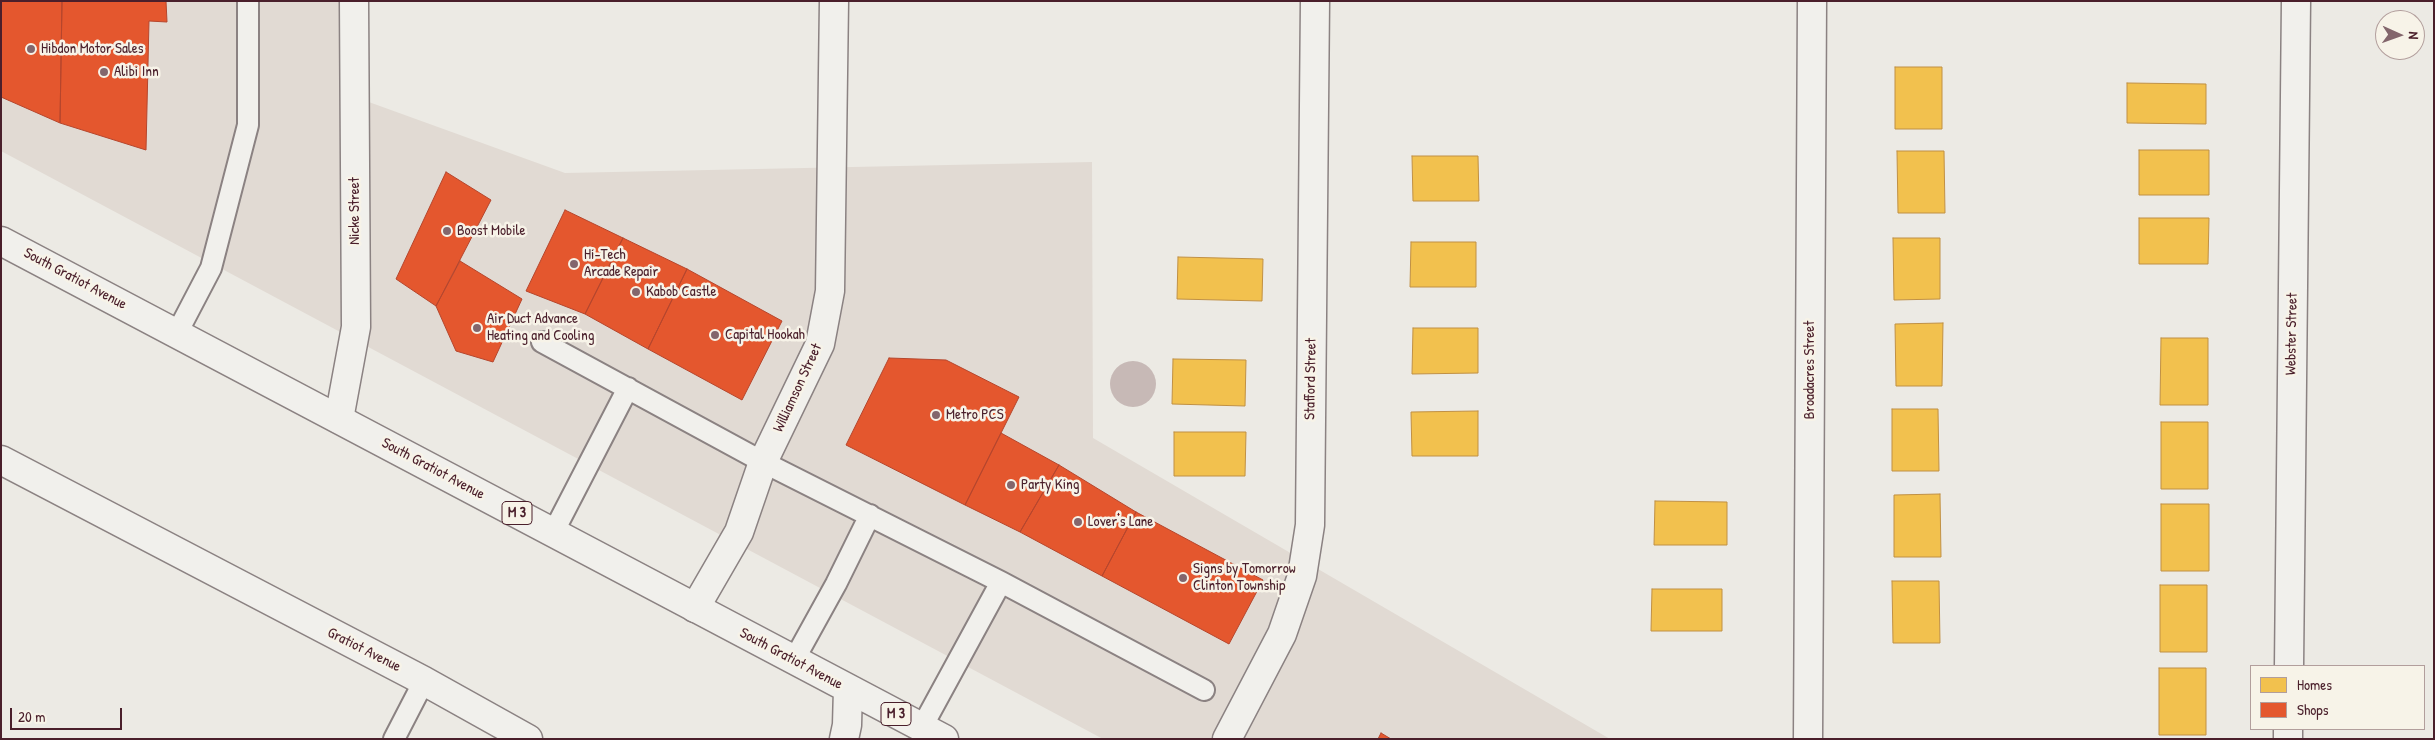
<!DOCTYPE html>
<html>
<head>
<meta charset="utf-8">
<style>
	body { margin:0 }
	#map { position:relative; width:2435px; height:740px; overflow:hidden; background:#eceae4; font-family:"Patrick Hand",sans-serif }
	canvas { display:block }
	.frame { position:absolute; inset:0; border:2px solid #4a1f2b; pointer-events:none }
	.legend { position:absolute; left:2250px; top:665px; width:175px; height:65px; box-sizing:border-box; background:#f7f3e8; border:1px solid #b29e9c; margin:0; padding:6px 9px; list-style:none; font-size:15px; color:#4a1f2b }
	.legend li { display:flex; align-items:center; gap:10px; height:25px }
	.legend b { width:25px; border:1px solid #b29e9c }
	.north { position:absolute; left:2375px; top:10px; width:50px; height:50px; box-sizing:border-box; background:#f7f3e8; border:1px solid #b29e9c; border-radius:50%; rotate:92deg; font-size:14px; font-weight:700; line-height:20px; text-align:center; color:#4a1f2b }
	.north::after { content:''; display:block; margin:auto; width:18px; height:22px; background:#83666c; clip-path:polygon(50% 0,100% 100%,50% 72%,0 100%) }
	.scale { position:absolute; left:10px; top:708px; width:112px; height:22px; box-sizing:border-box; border:2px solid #4a1f2b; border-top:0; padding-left:6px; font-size:15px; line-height:18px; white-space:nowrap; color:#4a1f2b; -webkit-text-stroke:4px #f7f3e8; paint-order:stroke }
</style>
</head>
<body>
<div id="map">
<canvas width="2435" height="740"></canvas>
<div class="frame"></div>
<ul class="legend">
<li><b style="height:14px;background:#f2c14e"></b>Homes</li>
<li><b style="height:14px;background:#e4572e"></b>Shops</li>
</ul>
<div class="north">N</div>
<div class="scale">20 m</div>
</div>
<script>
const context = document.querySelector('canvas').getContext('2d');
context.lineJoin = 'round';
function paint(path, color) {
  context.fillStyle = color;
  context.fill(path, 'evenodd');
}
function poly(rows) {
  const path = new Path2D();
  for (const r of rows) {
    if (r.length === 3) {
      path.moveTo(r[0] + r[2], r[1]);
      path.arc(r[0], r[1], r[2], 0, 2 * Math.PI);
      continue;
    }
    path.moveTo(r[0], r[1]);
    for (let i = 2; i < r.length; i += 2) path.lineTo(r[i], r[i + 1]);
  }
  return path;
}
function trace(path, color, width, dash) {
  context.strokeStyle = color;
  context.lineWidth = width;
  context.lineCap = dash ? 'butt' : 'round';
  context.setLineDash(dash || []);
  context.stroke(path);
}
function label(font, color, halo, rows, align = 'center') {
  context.font = font + ' "Patrick Hand",sans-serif';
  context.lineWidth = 5;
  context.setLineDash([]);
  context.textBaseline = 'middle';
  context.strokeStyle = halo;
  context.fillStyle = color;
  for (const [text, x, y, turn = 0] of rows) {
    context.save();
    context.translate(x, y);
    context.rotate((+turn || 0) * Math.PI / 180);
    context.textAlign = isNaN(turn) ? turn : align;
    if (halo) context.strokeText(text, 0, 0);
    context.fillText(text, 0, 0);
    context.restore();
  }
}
paint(poly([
	[1,1,354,1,355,97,565,173,1092,162,1093,438,1610,739,1103,739,1,151]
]), '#e1dad3');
paint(poly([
	[1133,384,23]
]), '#c7b9b6');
const homes = poly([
	[1895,67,1942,67,1942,129,1895,129,1895,67],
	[2127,83,2206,84,2206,124,2127,123,2127,83],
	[2139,150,2209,150,2209,195,2139,195,2139,150],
	[1897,151,1944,151,1945,213,1898,213,1897,151],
	[1412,156,1478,156,1479,201,1413,201,1412,156],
	[2139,218,2209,218,2208,264,2139,264,2139,218],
	[1893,238,1940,238,1940,299,1894,300,1893,238],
	[1411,242,1476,242,1476,287,1410,287,1411,242],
	[1178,257,1263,259,1262,301,1177,299,1178,257],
	[1943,323,1942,386,1896,386,1895,324,1943,323],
	[1413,328,1478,328,1478,373,1412,374,1413,328],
	[2161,338,2208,338,2208,405,2160,405,2161,338],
	[1173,359,1246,360,1245,406,1172,404,1173,359],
	[1892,409,1938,409,1939,471,1892,471,1892,409],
	[1478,411,1478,456,1412,456,1411,412,1478,411],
	[2161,422,2208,422,2208,489,2161,489,2161,422],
	[1174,432,1246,432,1245,476,1174,476,1174,432],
	[1940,494,1941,557,1894,557,1894,495,1940,494],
	[1655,501,1727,502,1727,545,1654,545,1655,501],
	[2161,504,2209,504,2209,571,2161,571,2161,504],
	[1892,581,1939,581,1940,643,1893,643,1892,581],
	[2160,585,2207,585,2207,652,2160,652,2160,585],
	[1652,589,1722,589,1722,631,1651,631,1652,589],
	[2159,668,2206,668,2206,735,2159,735,2159,668]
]);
paint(homes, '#f2c14e');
trace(homes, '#c09044', 1);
const shops = poly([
	[1,1,62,1,60,123,1,97,1,1],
	[62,1,166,1,167,22,149,21,146,150,60,123,62,1],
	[446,172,491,200,436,306,396,279,446,172],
	[565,210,623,238,585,314,526,291,565,210],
	[623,238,687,269,648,349,585,314,623,238],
	[460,261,522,299,493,362,456,351,436,306,460,261],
	[687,269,782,321,742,400,648,349,687,269],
	[889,358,946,360,1019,397,965,505,846,445,889,358],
	[1001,433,1059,465,1020,532,965,505,1001,433],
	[1059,465,1136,512,1102,576,1020,532,1059,465],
	[1136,512,1263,580,1229,644,1102,576,1136,512],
	[1381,733,1391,739,1378,739,1381,733]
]);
paint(shops, '#e4572e');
trace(shops, '#b6462d', 1);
const service = poly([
	[177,333,211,268,248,125,248,1],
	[542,342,763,462,1001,582,1204,690],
	[553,533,628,388],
	[794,660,836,584,870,515],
	[922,727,1001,582],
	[394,739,424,681]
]);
const minor = poly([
	[339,419,356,327,354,1],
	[695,608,739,532,763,462,820,344,830,291,834,1],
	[2289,666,2296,1],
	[1227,739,1282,634,1302,576,1310,525,1315,1],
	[1808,739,1812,1],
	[2288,739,2288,729]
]);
const primary = poly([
	[1,241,944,739],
	[1,460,424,681,528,739],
	[844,739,847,725,848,689]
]);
trace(service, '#8b8282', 24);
trace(minor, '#8b8282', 31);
trace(primary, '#8b8282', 31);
trace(service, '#f1f0ec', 20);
trace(minor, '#f1f0ec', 28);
trace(primary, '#f1f0ec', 28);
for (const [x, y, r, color] of [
	[31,49,5,"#83666c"],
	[104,72,5,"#83666c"],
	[447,231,5,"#83666c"],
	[574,264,5,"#83666c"],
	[636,292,5,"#83666c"],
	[477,328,5,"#83666c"],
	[715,335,5,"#83666c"],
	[936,415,5,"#83666c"],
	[1011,485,5,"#83666c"],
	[1078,522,5,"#83666c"],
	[1183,578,5,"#83666c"]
]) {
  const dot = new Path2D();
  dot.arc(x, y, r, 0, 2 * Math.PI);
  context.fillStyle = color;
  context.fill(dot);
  trace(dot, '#f7f3e8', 2);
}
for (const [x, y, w] of [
	[517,513,30],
	[896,714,30]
]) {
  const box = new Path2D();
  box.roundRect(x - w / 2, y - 11.5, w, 23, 4);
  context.fillStyle = '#f7f3e8';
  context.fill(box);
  trace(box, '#4a1f2b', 1);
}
label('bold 14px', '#4a1f2b', null, [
	["M 3",517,513],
	["M 3",896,714]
]);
label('15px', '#4a1f2b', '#f7f3e8', [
	["Hibdon Motor Sales",41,49],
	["Alibi Inn",114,72],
	["Boost Mobile",457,231],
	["Hi-Tech",584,255],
	["Arcade Repair",584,272],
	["Kabob Castle",646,292],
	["Air Duct Advance",487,319],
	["Heating and Cooling",487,336],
	["Capital Hookah",725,335],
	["Metro PCS",946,415],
	["Party King",1021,485],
	["Lover's Lane",1088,522],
	["Signs by Tomorrow",1193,569],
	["Clinton Township",1193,586]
], 'left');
label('15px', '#4a1f2b', '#f7f3e8', [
	["Nicke Street",355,211,-90],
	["South Gratiot Avenue",75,279,28],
	["Webster Street",2292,334,-89],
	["Broadacres Street",1810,370,-90],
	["Stafford Street",1311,379,-89],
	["Williamson Street",798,388,-65],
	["South Gratiot Avenue",433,469,28],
	["Gratiot Avenue",364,650,27],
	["South Gratiot Avenue",791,659,28]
]);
</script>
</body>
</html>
